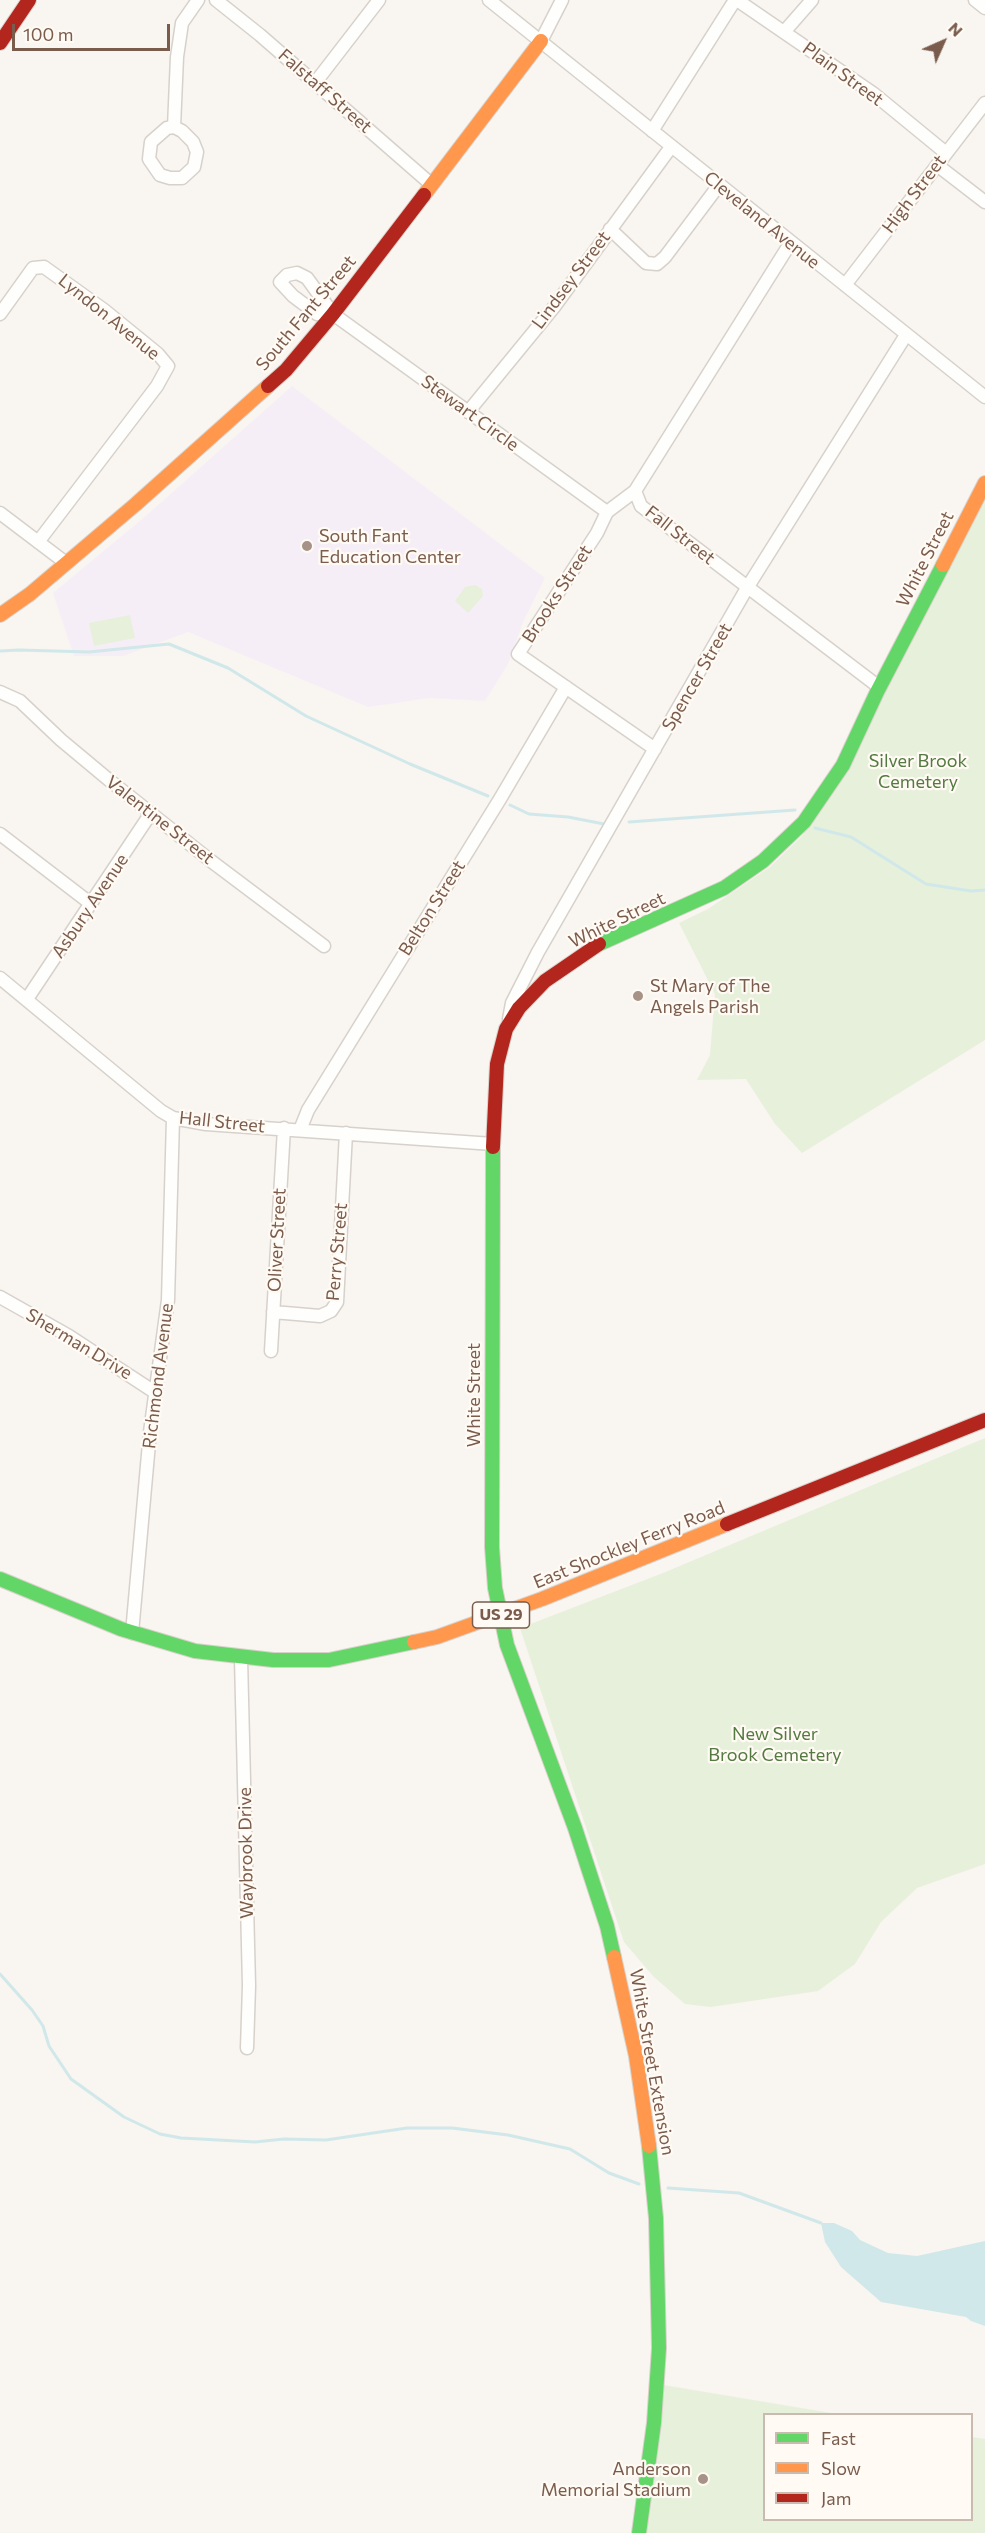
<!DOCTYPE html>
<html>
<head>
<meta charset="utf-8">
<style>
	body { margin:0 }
	#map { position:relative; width:985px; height:2533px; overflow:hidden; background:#f9f5f0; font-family:Commissioner,sans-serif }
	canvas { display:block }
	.legend { position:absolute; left:763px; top:2413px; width:210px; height:108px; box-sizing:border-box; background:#fffaf3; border:2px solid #cabbb1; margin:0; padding:8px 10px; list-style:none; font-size:18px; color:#7a5c4d }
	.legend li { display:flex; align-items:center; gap:12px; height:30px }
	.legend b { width:30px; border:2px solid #cabbb1 }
	.north { position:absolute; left:913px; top:12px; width:60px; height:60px; -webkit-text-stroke:4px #fffaf3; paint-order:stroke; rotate:45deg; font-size:16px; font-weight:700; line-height:24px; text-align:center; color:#7a5c4d }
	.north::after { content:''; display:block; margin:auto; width:21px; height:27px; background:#7a5c4d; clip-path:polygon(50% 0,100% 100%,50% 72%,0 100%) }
	.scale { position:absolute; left:12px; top:24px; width:158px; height:27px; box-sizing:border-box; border:3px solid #7a5c4d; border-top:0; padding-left:8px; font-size:18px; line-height:21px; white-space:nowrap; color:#7a5c4d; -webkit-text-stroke:4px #fffaf3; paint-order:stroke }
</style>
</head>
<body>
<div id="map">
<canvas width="985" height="2533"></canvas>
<ul class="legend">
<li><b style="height:8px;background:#63d668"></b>Fast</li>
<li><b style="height:8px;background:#ff974d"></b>Slow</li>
<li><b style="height:8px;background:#b3261e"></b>Jam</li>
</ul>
<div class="north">N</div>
<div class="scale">100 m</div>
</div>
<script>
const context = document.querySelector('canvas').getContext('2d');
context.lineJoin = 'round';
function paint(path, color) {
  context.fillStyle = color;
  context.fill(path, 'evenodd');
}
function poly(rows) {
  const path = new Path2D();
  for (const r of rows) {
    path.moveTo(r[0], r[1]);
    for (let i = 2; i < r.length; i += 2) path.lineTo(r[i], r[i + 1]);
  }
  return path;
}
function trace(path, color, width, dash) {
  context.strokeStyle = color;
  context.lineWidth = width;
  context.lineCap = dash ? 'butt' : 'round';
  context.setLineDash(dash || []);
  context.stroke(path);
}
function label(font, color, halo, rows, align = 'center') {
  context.font = font + ' Commissioner,sans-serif';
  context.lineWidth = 4.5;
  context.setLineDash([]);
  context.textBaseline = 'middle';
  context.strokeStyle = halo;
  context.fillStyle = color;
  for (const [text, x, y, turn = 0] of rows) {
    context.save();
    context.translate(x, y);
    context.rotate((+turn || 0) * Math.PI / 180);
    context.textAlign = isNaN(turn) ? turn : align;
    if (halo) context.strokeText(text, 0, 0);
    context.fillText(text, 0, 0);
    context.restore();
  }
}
paint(poly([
	[292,386,545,578,523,622,508,664,485,701,429,698,368,707,188,632,123,656,74,656,53,593,147,515]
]), '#f6eef6');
paint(poly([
	[985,493,985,1040,802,1153,775,1124,746,1079,697,1080,710,1055,715,994,679,923,708,909,770,867,802,836],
	[475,585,482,589,483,596,468,613,455,601,465,587],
	[130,615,135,638,94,646,89,623],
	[985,1438,985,1864,917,1888,881,1922,855,1964,818,1991,711,2007,685,2004,654,1977,624,1942,520,1628,663,1573],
	[657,2384,837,2414,764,2414,764,2520,972,2520,972,2437,985,2439,985,2533,632,2533]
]), '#e7f0db');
paint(poly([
	[821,2223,834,2223,852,2231,860,2240,888,2253,917,2256,985,2241,985,2326,971,2321,966,2317,881,2302,841,2267,825,2242]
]), '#d0e8ea');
trace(poly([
	[0,651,19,650,89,652,169,644,228,668,306,716,410,764,488,796],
	[510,805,529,814,568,817,604,824],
	[629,822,795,810],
	[815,828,851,837,926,884,971,891,985,890],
	[0,1974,32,2010,43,2026,49,2046,71,2079,124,2117,160,2134,181,2138,255,2142,284,2139,326,2140,407,2128,452,2128,508,2135,570,2149,609,2173,639,2184],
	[668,2188,739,2193,821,2223]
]), '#d0e8ea', 3);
const street = poly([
	[216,0,260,35,432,185],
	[489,0,985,397],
	[737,0,874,94,946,153],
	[975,0,985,8],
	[784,32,812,0],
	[541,41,562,0],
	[315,83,379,0],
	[174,127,182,131,193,142,197,152,194,167,182,178,170,178,160,175,149,159,151,142,167,128,174,127],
	[174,127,177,57,182,23,198,0],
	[652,131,735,0],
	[937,165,985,202],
	[610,229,646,263,657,264,665,257,719,185],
	[791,242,635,491,641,506,879,687],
	[845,285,985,103],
	[0,314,33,268,44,267,104,310,158,354,168,366,157,386,38,542],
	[333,314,317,314,293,296,280,282,287,275,297,273,307,278,333,314,607,512],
	[468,412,554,307,671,147],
	[635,491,607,512,597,533,518,654,655,749],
	[0,513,66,563],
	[0,692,20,701,61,740,109,780,211,861,324,946],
	[0,834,90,903],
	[0,978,161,1111,173,1118,206,1124,493,1144],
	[27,999,151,813],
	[509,1019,512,1003,538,952,747,588,906,335],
	[300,1130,308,1110,500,799,566,687],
	[0,1297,69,1336,156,1393],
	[273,1312,320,1316,331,1311,337,1302,346,1133],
	[271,1351,284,1128],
	[132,1633,150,1432,168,1300,173,1118],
	[241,1658,249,1986,247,2048]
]);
const fast = poly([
	[599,944,724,888,763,861,804,822,843,765,877,692,943,565],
	[493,1147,492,1547,495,1588,507,1645,575,1828,607,1926,614,1957],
	[0,1579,121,1629,195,1651,273,1660,329,1660,414,1642],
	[639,2533,654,2423,659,2348,656,2218,649,2146]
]);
const slow = poly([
	[424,195,541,41],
	[943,565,985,483],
	[0,615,30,594,136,504,268,386],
	[414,1642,437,1637,542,1599,727,1524],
	[614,1957,636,2056,649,2146]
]);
const jam = poly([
	[0,43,29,0],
	[268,386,286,370,333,314,424,195],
	[493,1147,497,1064,506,1029,519,1008,545,981,599,944],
	[727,1524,985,1420]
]);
trace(street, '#d7d1cb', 15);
trace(fast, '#d9d2cb', 16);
trace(slow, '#d9d2cb', 16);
trace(jam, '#d9d2cb', 16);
trace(street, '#fefefd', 12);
trace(fast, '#63d668', 14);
trace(slow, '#ff974d', 14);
trace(jam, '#b3261e', 14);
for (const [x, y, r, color] of [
	[307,546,6,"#a69286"],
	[638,996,6,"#a69286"],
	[703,2479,6,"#a69286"]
]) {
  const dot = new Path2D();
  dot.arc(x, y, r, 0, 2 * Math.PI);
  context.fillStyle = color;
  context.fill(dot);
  trace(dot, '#fffaf3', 2);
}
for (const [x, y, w] of [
	[501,1615,57]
]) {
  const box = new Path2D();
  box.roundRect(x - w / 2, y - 13, w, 26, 4.5);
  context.fillStyle = '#fffaf3';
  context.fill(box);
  trace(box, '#7a5c4d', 1.5);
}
label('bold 16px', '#7a5c4d', null, [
	["US 29",501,1615]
]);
label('18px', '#7a5c4d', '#fffaf3', [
	["Plain Street",843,74,36],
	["Falstaff Street",325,91,41],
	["High Street",914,194,-53],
	["Cleveland Avenue",762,220,39],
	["Lindsey Street",571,280,-53],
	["South Fant Street",306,313,-50],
	["Lyndon Avenue",109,317,39],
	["Stewart Circle",470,413,36],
	["Fall Street",680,535,38],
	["White Street",925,559,-63],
	["Brooks Street",557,594,-57],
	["Spencer Street",697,677,-60],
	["Valentine Street",160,820,38],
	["Asbury Avenue",90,906,-56],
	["Belton Street",432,908,-58],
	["White Street",617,920,-26],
	["Hall Street",222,1122,6],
	["Oliver Street",277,1240,-87],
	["Perry Street",337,1252,-85],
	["Sherman Drive",79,1344,31],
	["Richmond Avenue",158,1376,-83],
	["White Street",474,1395,-90],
	["East Shockley Ferry Road",629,1545,-22],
	["Waybrook Drive",246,1853,-91],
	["White Street Extension",652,2062,80]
]);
label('18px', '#7a5c4d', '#fffaf3', [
	["South Fant",319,536],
	["Education Center",319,557],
	["St Mary of The",650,986],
	["Angels Parish",650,1007],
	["Anderson",691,2469,"right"],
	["Memorial Stadium",691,2490,"right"]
], 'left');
label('18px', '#537a41', '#fffaf3', [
	["Silver Brook",918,761],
	["Cemetery",918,782],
	["New Silver",775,1734],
	["Brook Cemetery",775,1755]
]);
</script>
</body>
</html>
